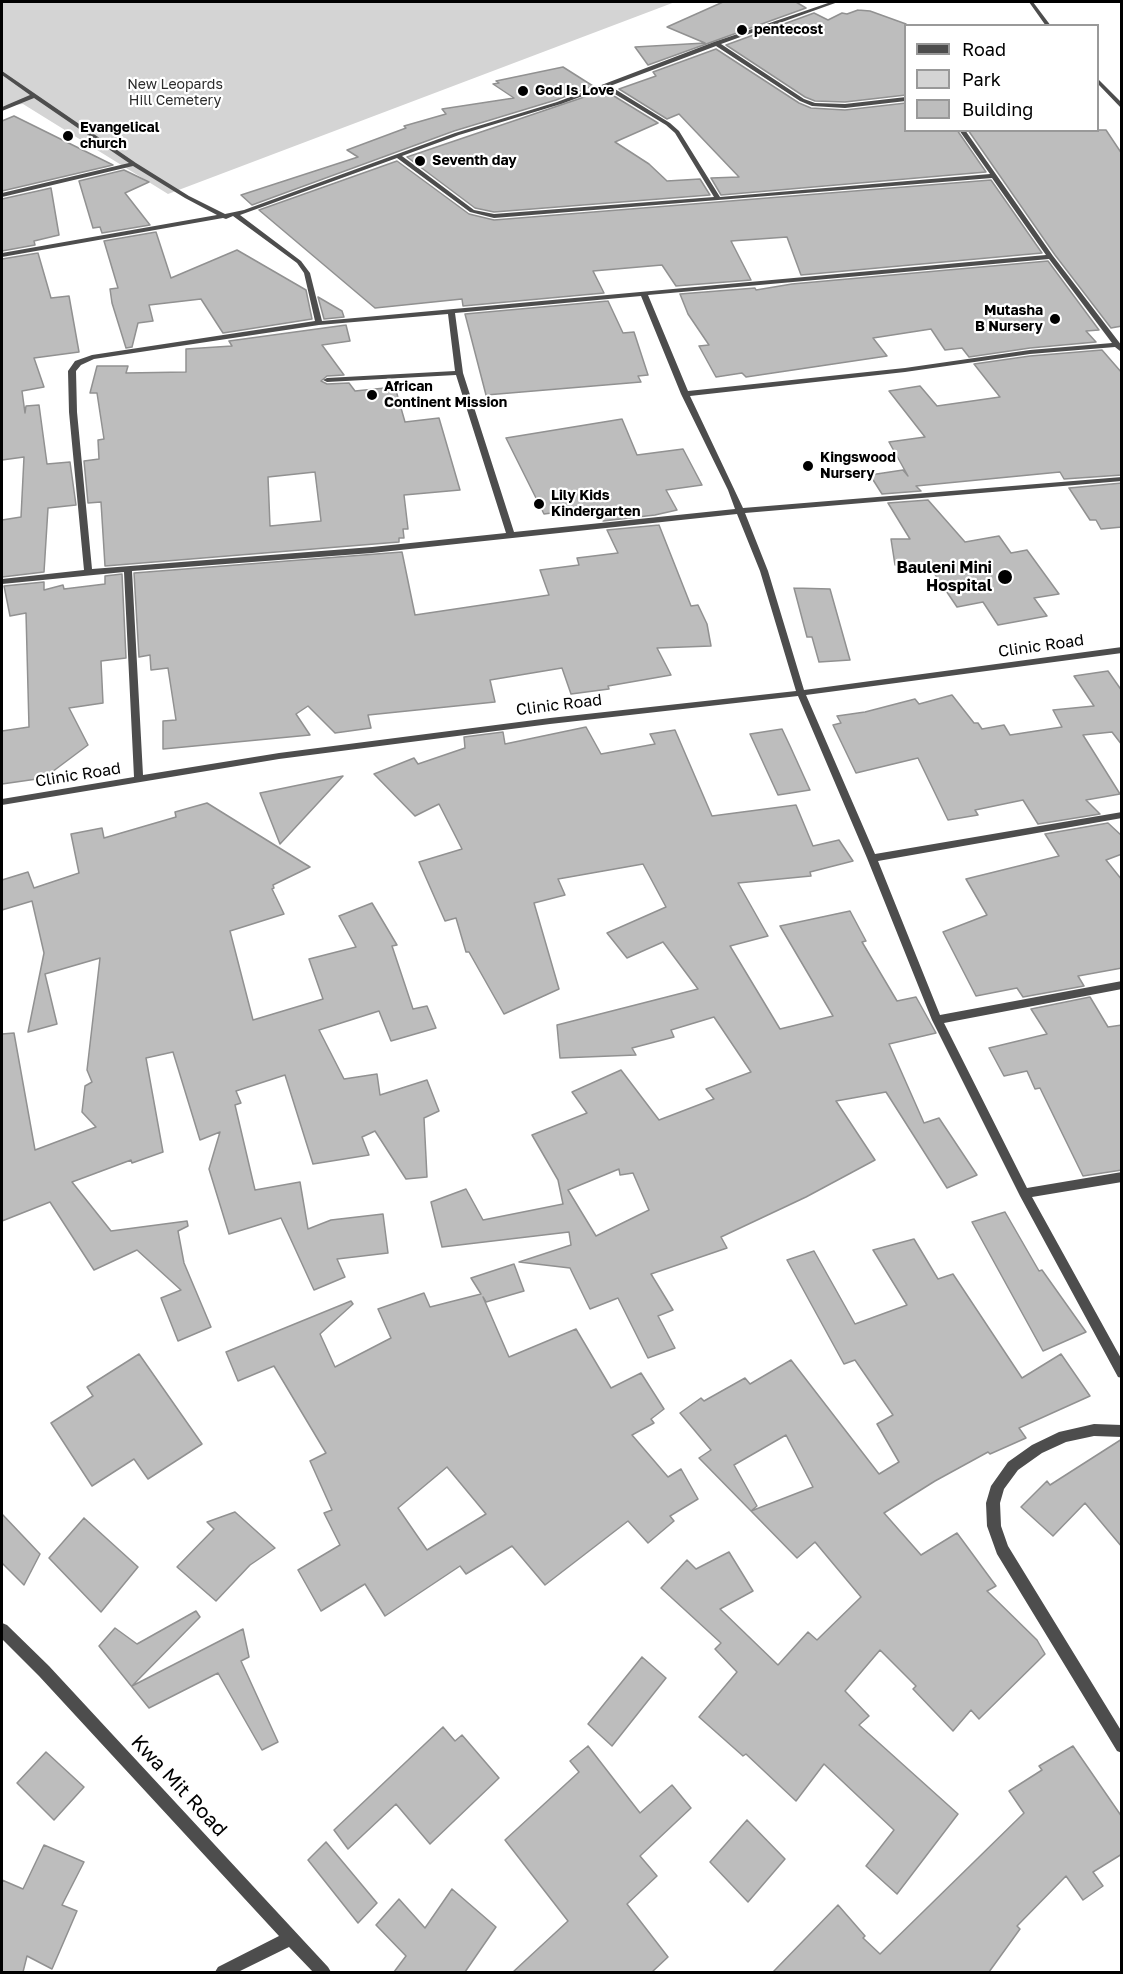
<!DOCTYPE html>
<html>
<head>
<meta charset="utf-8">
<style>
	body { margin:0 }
	#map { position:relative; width:1123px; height:1974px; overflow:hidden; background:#fff; font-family:"Golos Text",sans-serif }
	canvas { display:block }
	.frame { position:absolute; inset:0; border:3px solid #000; pointer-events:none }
	.legend { position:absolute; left:904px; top:24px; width:195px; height:108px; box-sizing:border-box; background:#fff; border:2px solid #999; margin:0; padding:8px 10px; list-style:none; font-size:18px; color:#000 }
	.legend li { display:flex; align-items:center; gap:12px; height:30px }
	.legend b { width:30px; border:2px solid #999 }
</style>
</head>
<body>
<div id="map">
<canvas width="1123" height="1974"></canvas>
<div class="frame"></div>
<ul class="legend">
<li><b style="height:8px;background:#4d4d4d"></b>Road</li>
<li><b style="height:16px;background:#d4d4d4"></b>Park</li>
<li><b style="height:16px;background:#bdbdbd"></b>Building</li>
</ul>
</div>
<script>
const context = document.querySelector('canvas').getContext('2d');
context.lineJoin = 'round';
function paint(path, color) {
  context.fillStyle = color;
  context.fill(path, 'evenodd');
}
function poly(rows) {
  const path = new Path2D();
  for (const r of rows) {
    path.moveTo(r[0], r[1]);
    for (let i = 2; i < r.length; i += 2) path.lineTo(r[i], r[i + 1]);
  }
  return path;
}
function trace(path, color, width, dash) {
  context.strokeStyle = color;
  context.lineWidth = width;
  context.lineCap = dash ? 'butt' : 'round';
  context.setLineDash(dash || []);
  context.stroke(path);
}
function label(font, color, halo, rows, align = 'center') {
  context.font = font + ' "Golos Text",sans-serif';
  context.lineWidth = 4.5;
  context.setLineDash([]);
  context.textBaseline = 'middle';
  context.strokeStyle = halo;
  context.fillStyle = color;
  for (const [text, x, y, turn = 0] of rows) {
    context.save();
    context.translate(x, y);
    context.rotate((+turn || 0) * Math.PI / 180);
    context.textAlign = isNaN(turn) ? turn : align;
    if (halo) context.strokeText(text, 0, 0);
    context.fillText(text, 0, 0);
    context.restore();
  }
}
paint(poly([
	[2,2,675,2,168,194,23,104,2,106]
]), '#d4d4d4');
const building = poly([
	[723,2,796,2,806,8,648,65,635,47,705,43,667,27,723,2],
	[858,10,870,11,906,24,906,95,845,102,815,101,805,97,726,45,814,13,828,20,842,13,847,14,858,10],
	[716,49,799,103,811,108,845,110,906,103,906,130,957,130,986,172,721,195,711,178,739,177,679,114,667,119,619,89,656,76,653,72,716,49],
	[563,67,593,86,556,100,454,131,252,205,241,195,358,157,347,150,406,128,404,126,446,114,442,109,514,98,493,84,499,83,496,81,563,67],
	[602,91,609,93,658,123,615,142,649,164,667,181,700,179,710,195,494,212,475,208,407,157,602,91],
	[14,116,113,165,2,191,2,121,14,116],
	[968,130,1106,130,1122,154,1122,326,1111,328,1055,255,968,130],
	[397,161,469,214,494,220,991,180,1042,253,801,275,787,237,731,241,751,280,676,286,662,265,593,271,604,293,463,306,462,299,375,308,259,210,397,161],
	[124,170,149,182,125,193,150,225,102,233,100,227,93,228,79,181,124,170],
	[51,188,59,235,34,241,35,245,2,251,2,199,51,188],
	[156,232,171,278,237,250,306,290,312,319,223,333,201,299,149,305,153,321,138,323,132,347,126,348,112,303,110,289,118,288,104,241,156,232],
	[38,253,51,298,69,296,79,352,34,358,44,387,22,391,25,413,26,406,39,405,47,464,70,462,76,505,48,508,44,572,2,577,2,520,21,517,24,457,2,460,2,259,38,253],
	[1048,261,1099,330,1086,331,1096,342,1030,348,969,357,962,348,945,350,931,329,873,338,887,356,746,377,742,373,716,377,699,346,709,345,688,314,680,294,755,288,756,290,792,284,1048,261],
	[318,297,342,311,344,317,324,319,318,297],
	[608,301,623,333,634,332,648,375,638,376,641,382,486,395,465,314,608,301],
	[346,325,350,341,322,345,344,375,327,376,321,381,327,384,349,383,355,391,395,387,405,422,439,418,460,490,404,495,408,529,403,529,404,538,399,538,399,542,105,566,101,502,88,503,84,461,99,459,98,440,104,439,97,393,90,393,97,366,128,366,126,373,186,372,186,349,232,346,229,341,346,325],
	[315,472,321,521,270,526,268,477,315,472],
	[1102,350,1122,373,1122,475,1064,479,1060,472,916,486,921,491,882,494,870,475,903,470,908,476,889,442,925,437,889,391,920,386,937,406,1000,397,974,364,1030,356,1102,350],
	[622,419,637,455,683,449,702,485,666,490,677,510,655,515,603,521,597,507,544,514,506,438,622,419],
	[1122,483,1122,527,1101,529,1096,520,1090,520,1069,488,1122,483],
	[928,500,965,542,999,536,1011,553,1027,550,1059,594,1034,598,1047,616,998,625,983,602,957,607,928,564,895,565,891,539,910,539,888,503,928,500],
	[659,525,691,606,698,605,707,624,711,646,657,648,671,675,608,686,609,689,571,694,562,668,490,680,495,702,368,715,371,728,335,733,308,706,296,714,310,735,163,749,163,721,176,720,168,668,151,670,150,655,139,657,134,573,402,552,415,615,549,595,540,570,579,565,577,558,618,553,607,530,659,525],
	[122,574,126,658,101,661,103,703,69,708,88,745,44,778,2,784,2,731,29,727,26,613,10,616,4,586,44,582,44,590,63,585,64,589,105,584,105,576,122,574],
	[794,588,830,589,850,660,819,662,812,637,807,637,794,588],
	[1108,671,1122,691,1122,745,1112,732,1083,735,1120,794,1086,800,1100,814,1038,824,1023,800,975,810,978,815,948,820,918,758,856,773,833,725,841,723,837,716,865,712,915,699,919,704,952,695,974,723,978,723,982,729,1004,725,1010,735,1062,727,1053,710,1094,706,1074,676,1108,671],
	[586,727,601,754,655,744,650,734,675,730,712,816,796,805,813,846,839,840,853,861,810,872,811,876,738,883,768,936,730,946,780,1029,833,1016,780,926,850,911,866,941,862,942,897,1001,916,997,936,1033,889,1044,924,1123,939,1118,977,1175,947,1188,886,1092,836,1101,875,1160,806,1197,721,1237,727,1248,651,1274,673,1310,658,1316,675,1348,648,1358,618,1298,590,1309,570,1268,519,1262,571,1245,569,1232,442,1247,431,1202,466,1189,483,1220,563,1204,558,1180,532,1135,587,1113,572,1092,621,1070,659,1120,714,1099,706,1089,751,1072,714,1017,671,1030,674,1037,632,1048,636,1055,560,1058,557,1025,698,989,663,942,627,958,607,933,666,907,643,864,558,879,565,895,534,903,559,989,504,1014,469,952,466,952,456,918,445,921,419,862,462,849,439,804,415,816,374,774,414,758,418,764,465,748,464,737,503,732,505,744,586,727],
	[619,1169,620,1175,633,1173,649,1210,596,1236,568,1190,619,1169],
	[782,729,790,746,810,790,778,795,750,734,782,729],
	[343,776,280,844,260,793,343,776],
	[207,803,310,867,273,885,274,888,272,889,284,914,230,931,253,1020,323,999,309,959,356,947,339,916,372,903,397,945,392,946,413,1009,427,1006,436,1028,391,1041,379,1011,319,1030,344,1079,377,1074,380,1095,427,1080,439,1111,424,1118,427,1177,406,1179,375,1131,362,1137,369,1155,313,1164,285,1075,236,1091,241,1103,235,1105,255,1190,300,1182,308,1229,331,1220,383,1214,388,1253,337,1259,345,1277,314,1290,281,1218,229,1234,209,1169,220,1132,200,1140,173,1052,146,1058,163,1152,132,1163,131,1160,72,1182,111,1231,187,1221,188,1226,178,1231,184,1263,211,1327,178,1341,161,1298,181,1290,137,1250,94,1270,50,1202,2,1221,2,1034,14,1033,35,1150,96,1127,82,1112,85,1086,92,1082,87,1070,100,958,45,974,57,1024,28,1032,44,953,32,901,2,910,2,880,28,872,34,888,79,873,71,834,102,828,104,838,176,817,175,812,207,803],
	[1108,823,1122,836,1122,854,1106,860,1122,880,1122,968,1078,976,1084,986,1023,997,1017,988,976,996,943,932,987,915,966,879,1059,856,1045,834,1108,823],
	[1090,997,1108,1027,1122,1025,1122,1170,1083,1176,1040,1088,1035,1089,1027,1071,1004,1076,989,1048,1047,1034,1031,1009,1090,997],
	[1005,1212,1039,1271,1042,1270,1086,1332,1043,1351,972,1222,1005,1212],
	[914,1239,938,1279,953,1274,1022,1378,1061,1354,1090,1396,1019,1428,1026,1438,990,1454,988,1452,935,1481,884,1513,921,1555,957,1533,996,1586,987,1591,1037,1640,1045,1654,979,1719,971,1710,953,1731,913,1689,916,1686,880,1650,845,1691,869,1716,859,1725,958,1814,897,1894,866,1866,894,1830,824,1764,796,1801,746,1754,743,1756,699,1717,737,1672,715,1649,721,1643,661,1588,687,1560,696,1569,729,1552,753,1591,720,1609,778,1665,808,1632,817,1640,861,1597,815,1542,797,1558,751,1511,813,1487,786,1435,734,1465,757,1506,751,1511,699,1458,711,1450,680,1413,701,1398,704,1401,745,1378,750,1384,791,1360,879,1474,899,1462,877,1424,893,1415,855,1360,844,1364,787,1260,814,1251,855,1324,907,1305,873,1250,914,1239],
	[514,1264,524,1291,486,1302,483,1297,509,1357,576,1329,611,1388,641,1373,664,1409,651,1419,654,1423,632,1435,668,1477,681,1469,698,1499,670,1516,674,1521,648,1543,628,1521,545,1585,512,1546,466,1574,460,1566,385,1616,365,1584,321,1611,298,1570,340,1545,324,1513,332,1510,310,1461,326,1453,274,1366,238,1381,226,1352,351,1301,353,1304,320,1334,335,1367,391,1338,378,1309,424,1293,430,1307,481,1294,471,1278,514,1264],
	[447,1467,486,1514,427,1550,398,1508,447,1467],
	[139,1354,202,1444,148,1479,134,1459,92,1486,51,1423,93,1396,87,1387,139,1354],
	[1122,1439,1122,1547,1085,1503,1053,1536,1021,1507,1047,1481,1050,1485,1122,1439],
	[235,1512,275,1548,250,1565,216,1601,177,1567,214,1529,207,1522,235,1512],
	[2,1514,40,1554,24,1585,2,1563,2,1514],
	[84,1518,138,1567,101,1612,49,1558,84,1518],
	[196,1611,200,1617,132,1686,243,1629,249,1657,241,1661,278,1742,262,1750,218,1673,149,1708,99,1646,115,1628,137,1644,196,1611],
	[642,1657,666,1678,612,1746,588,1724,642,1657],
	[443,1727,455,1741,462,1735,499,1778,430,1844,396,1804,348,1849,334,1830,443,1727],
	[588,1746,640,1813,672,1785,691,1808,640,1856,657,1876,627,1904,668,1957,652,1972,513,1972,568,1921,505,1840,579,1772,570,1761,588,1746],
	[1073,1746,1122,1817,1122,1854,1093,1872,1103,1886,1083,1900,1066,1876,1017,1926,1020,1929,989,1972,773,1972,838,1905,865,1936,863,1938,880,1954,1024,1813,1009,1791,1042,1770,1039,1766,1073,1746],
	[46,1752,84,1787,54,1820,17,1783,46,1752],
	[747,1820,785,1859,748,1902,710,1862,747,1820],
	[326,1842,377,1903,358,1923,308,1860,326,1842],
	[44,1845,84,1862,62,1905,77,1911,52,1969,27,1956,23,1972,2,1972,2,1880,23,1889,44,1845],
	[452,1889,496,1927,465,1972,394,1972,406,1956,376,1925,399,1899,425,1928,452,1889]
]);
paint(building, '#bdbdbd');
trace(building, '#919191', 1.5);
paint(poly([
	[831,2,838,2,721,44,804,99,815,103,845,104,906,97,906,101,845,108,812,106,800,101,716,46,610,86,670,123,679,131,720,197,990,174,959,130,965,130,1053,256,1122,346,1122,351,1120,351,1115,347,1030,354,905,372,690,396,743,508,1122,477,1122,481,745,513,768,571,804,690,1122,647,1122,653,806,695,875,854,1122,812,1122,818,878,861,940,1015,1122,981,1122,989,944,1023,1027,1188,1122,1172,1122,1182,1032,1197,1122,1360,1122,1378,1118,1377,1020,1196,932,1020,867,858,798,696,550,724,279,759,2,805,2,799,134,777,124,572,2,584,2,579,84,570,69,412,68,371,75,361,92,355,315,321,304,273,297,263,233,216,226,219,223,218,2,257,2,253,217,215,185,198,133,166,2,197,2,193,129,163,34,98,2,111,2,107,30,95,2,75,2,71,136,163,189,196,225,214,244,210,455,133,557,102,714,42,831,2],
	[605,88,666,125,675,133,714,197,494,214,474,210,402,156,459,135,561,104,605,88],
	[397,158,470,212,494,218,992,178,1046,255,322,321,310,273,301,261,240,215,397,158],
	[1049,259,1112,343,1030,350,905,368,688,391,648,295,1049,259],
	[641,296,681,394,728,490,735,509,514,532,463,373,455,313,641,296],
	[448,314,455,371,327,378,323,380,327,382,456,375,506,533,372,547,92,569,77,412,76,371,81,365,94,359,319,325,448,314],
	[737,514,760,571,796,691,550,718,279,753,143,775,132,571,372,553,737,514],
	[1029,2,1033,2,1051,26,1046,26,1029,2],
	[1098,79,1122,103,1122,109,1098,84,1098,79],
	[1094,1424,1122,1425,1122,1437,1094,1436,1066,1442,1042,1453,1018,1470,1004,1489,1000,1503,1001,1526,1008,1546,1122,1732,1122,1753,1117,1751,997,1554,987,1526,986,1503,991,1486,1008,1462,1032,1445,1059,1432,1094,1424],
	[2,1623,7,1625,49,1666,328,1967,331,1972,313,1972,289,1947,238,1972,215,1972,218,1967,279,1936,39,1676,2,1639,2,1623]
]), '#4d4d4d');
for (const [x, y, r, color] of [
	[742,30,6,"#000"],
	[523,91,6,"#000"],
	[68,136,6,"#000"],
	[420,161,6,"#000"],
	[1055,319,6,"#000"],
	[372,395,6,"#000"],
	[808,466,6,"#000"],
	[539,504,6,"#000"],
	[1005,577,8,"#000"]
]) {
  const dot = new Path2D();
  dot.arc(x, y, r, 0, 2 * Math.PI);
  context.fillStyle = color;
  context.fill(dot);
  trace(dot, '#fff', 2);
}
label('bold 14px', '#000', '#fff', [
	["pentecost",754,30],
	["God Is Love",535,91],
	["Evangelical",80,128],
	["church",80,144],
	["Seventh day",432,161],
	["Mutasha",1043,311,"right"],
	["B Nursery",1043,327,"right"],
	["African",384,387],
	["Continent Mission",384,403],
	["Kingswood",820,458],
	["Nursery",820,474],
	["Lily Kids",551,496],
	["Kindergarten",551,512]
], 'left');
label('14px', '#2b2b2b', '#fff', [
	["New Leopards",175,85],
	["Hill Cemetery",175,101]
]);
label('bold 16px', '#000', '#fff', [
	["Bauleni Mini",992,568],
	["Hospital",992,586]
], 'right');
label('16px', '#000', '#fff', [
	["Clinic Road",1041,646,-8],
	["Clinic Road",559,705,-7],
	["Clinic Road",78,775,-9]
]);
label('20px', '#000', '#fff', [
	["Kwa Mit Road",179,1786,47]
]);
</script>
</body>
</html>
